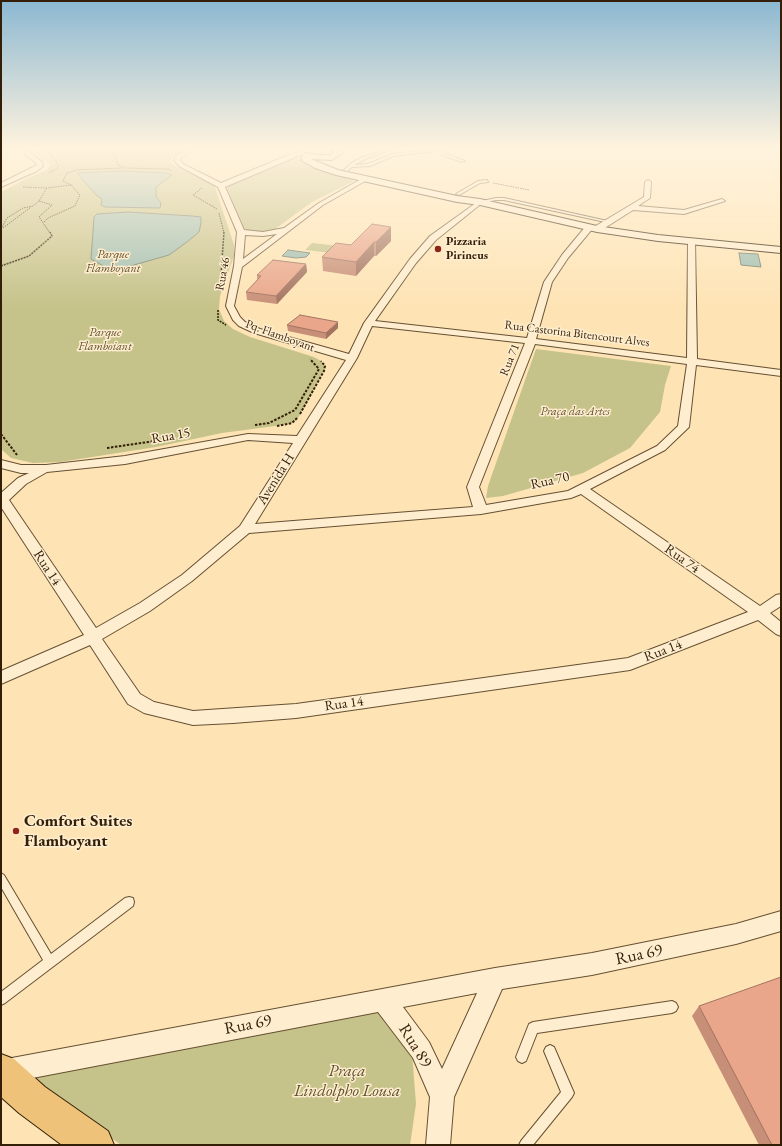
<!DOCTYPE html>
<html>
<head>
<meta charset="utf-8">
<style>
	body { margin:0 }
	#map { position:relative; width:782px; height:1146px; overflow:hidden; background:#fee4b5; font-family:"EB Garamond",serif }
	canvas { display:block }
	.frame { position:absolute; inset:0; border:2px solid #331f07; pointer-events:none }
</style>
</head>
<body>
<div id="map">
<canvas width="782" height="1146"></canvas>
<div class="frame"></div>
</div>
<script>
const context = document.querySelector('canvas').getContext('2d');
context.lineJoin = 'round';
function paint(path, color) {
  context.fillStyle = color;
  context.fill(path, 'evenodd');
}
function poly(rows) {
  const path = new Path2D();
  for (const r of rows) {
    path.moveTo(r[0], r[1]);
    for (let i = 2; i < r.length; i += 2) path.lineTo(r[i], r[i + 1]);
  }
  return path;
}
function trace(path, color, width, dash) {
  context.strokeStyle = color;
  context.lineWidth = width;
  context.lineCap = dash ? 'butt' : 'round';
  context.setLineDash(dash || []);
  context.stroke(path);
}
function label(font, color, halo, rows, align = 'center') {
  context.font = font + ' "EB Garamond",serif';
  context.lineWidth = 3;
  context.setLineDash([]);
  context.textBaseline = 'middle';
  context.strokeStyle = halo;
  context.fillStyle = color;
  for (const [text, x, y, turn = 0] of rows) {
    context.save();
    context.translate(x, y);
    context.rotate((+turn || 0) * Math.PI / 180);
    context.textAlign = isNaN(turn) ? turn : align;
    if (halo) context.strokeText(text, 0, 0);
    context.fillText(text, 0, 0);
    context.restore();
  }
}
paint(poly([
	[33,148,189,148,172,157,171,162,176,166,214,184,234,245,234,256,220,296,219,309,224,321,233,329,250,337,314,357,321,361,325,366,324,371,297,420,292,423,275,426,222,433,156,447,60,462,33,463,11,458,1,449,1,192,28,178,47,170,51,165,37,154],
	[294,157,316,168,354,181,312,202,275,229,263,232,250,231,245,229,227,189,228,187],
	[312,243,349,247,342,254,305,250],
	[536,349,671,366,665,385,660,412,630,448,583,473,503,496,486,498,488,486],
	[376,1010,412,1053,416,1104,410,1145,121,1145,28,1076]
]), '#c5c28a');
const water = poly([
	[123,171,166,173,172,175,156,187,156,197,161,203,160,208,105,207,101,205,102,199,96,195,77,173,123,171],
	[128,212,192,216,201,217,201,223,199,232,187,242,169,255,120,269,107,268,91,259,94,217,97,214,128,212],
	[288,250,310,253,306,257,296,258,282,256,288,250],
	[739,253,758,254,761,267,741,265,739,253]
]);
paint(water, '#a0beb1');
trace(water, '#747e6d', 1);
const service = poly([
	[341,148,344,148,338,151,338,149,341,148],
	[392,148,395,148,365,159,354,165,368,164,392,154,446,148,448,149,445,154,465,161,462,162,442,155,445,150,393,156,370,166,352,167,347,171,344,170,353,162,363,157,392,148],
	[487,180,488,182,480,183,459,195,456,194,478,181,487,180],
	[496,198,504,198,612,222,610,223,504,200,496,200,480,203,478,202,496,198],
	[1,873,4,875,51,954,125,898,129,897,133,898,134,902,133,906,5,1003,1,1005,1,992,43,960,1,887,1,873],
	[672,1001,676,1003,678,1007,676,1011,672,1013,537,1033,526,1061,522,1063,518,1061,516,1057,529,1024,533,1022,672,1001],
	[550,1045,554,1047,574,1093,572,1097,533,1145,519,1145,521,1141,561,1092,544,1051,546,1047,550,1045]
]);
const minor = poly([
	[23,148,29,148,30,152,42,162,43,166,37,171,1,187,1,183,37,165,37,164,25,154,23,148],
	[190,148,197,148,181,158,180,160,183,164,221,183,291,154,302,151,305,153,225,187,244,230,263,232,284,228,319,203,363,178,367,178,367,180,323,205,242,267,234,306,240,317,245,322,260,329,349,354,364,323,410,259,430,236,480,200,482,201,482,203,436,240,416,263,375,321,527,338,544,282,562,255,586,226,589,226,593,228,568,258,552,282,536,339,687,358,688,242,692,240,695,240,697,359,781,370,781,376,696,365,689,427,687,429,665,450,590,489,760,606,776,595,781,594,781,606,770,613,781,622,781,636,776,634,758,620,630,670,296,718,233,723,193,725,144,713,128,704,90,645,1,684,1,671,84,635,1,507,1,493,18,478,29,473,21,473,1,468,1,460,21,465,46,465,125,456,248,434,297,436,346,360,254,333,239,326,233,320,226,306,234,266,237,232,218,187,179,166,174,160,176,156,190,148],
	[277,234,243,259,245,235,263,236,277,234],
	[372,326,525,343,467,487,473,507,255,524,357,358,372,326],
	[535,344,687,364,678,426,657,446,568,491,486,505,479,487,535,344],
	[248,440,293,443,240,526,182,575,140,603,96,628,9,500,26,484,47,472,125,464,248,440],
	[581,494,748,612,628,658,296,704,193,711,154,702,140,694,102,639,150,611,192,581,249,533,481,514,571,498,581,494],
	[648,180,651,182,650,198,638,206,684,210,722,199,725,201,684,214,633,210,600,231,594,231,594,227,644,197,645,182,648,180],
	[781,911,781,931,736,944,592,975,502,989,454,1097,450,1145,426,1145,430,1097,413,1058,378,1012,1,1084,1,1060,495,968,592,953,736,924,781,911],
	[477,993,442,1069,429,1042,403,1007,477,993]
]);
const secondary = poly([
	[330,148,339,148,344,152,332,160,311,159,338,170,457,196,480,199,597,226,658,235,781,247,781,253,658,241,597,232,480,205,457,202,336,175,315,168,301,160,303,154,306,153,320,155,330,155,334,152,330,148]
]);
const primary = poly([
	[1,1054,14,1059,45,1087,108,1131,114,1145,62,1145,19,1113,1,1097,1,1054]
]);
trace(service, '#665032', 2);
trace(minor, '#665032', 2);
trace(secondary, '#331f07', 2);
trace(primary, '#331f07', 2);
trace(poly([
	[47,148,59,166,55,170,48,173],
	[93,148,114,153,118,165,125,168,167,169,172,171],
	[493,183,529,190],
	[71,185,63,181,67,173,77,170,122,168],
	[23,187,47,188,71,185,80,195,75,206,48,218,44,222],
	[202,188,193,195,217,209],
	[39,201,52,205,39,217,50,233],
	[219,213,224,233],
	[3,228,31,207],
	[1,229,7,218,23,208,33,206,39,201,47,188]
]), '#331f07', 1, [1.5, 1]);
trace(poly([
	[1,266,29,256,52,236,50,232],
	[220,288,224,232],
	[218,310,218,320,226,325]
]), '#331f07', 1.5, [2, 1]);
trace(poly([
	[300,414,324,371,325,366,321,361],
	[255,425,269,423,295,410,319,369,310,359],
	[277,426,292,423,297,418],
	[1,434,17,455],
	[107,448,155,441]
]), '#331f07', 2, [2.5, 1.5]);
paint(service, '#feedcf');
paint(minor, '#feedcf');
paint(secondary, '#feedcf');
paint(primary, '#efc27a');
paint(poly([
	[372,224,391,241,376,256,374,256,356,276,323,271,322,257,351,245],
	[306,264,307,272,277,304,247,300,246,292,257,280,257,275],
	[287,325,338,328,326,339,288,331],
	[699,1006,781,1145,759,1145,692,1016]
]), '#c88f78');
paint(poly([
	[391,227,391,241,376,256,376,242],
	[374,242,374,256,356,276,356,262],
	[306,264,307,272,277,304,276,296],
	[338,322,338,328,326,339,326,333]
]), '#a37461');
const building = poly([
	[372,224,391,227,376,242,374,242,356,262,322,257,336,243,351,245,372,224],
	[273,260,306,264,276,296,246,292,261,276,257,275,273,260],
	[300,315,338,322,326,333,287,325,300,315],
	[781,977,781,1145,772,1145,699,1006,781,977]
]);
paint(building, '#e9a68b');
trace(building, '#a37461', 1);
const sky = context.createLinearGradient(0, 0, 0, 308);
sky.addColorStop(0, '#8bb8d2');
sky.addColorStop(0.48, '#fff3de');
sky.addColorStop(1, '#fff3de00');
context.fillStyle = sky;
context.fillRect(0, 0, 782, 308);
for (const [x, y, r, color] of [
	[438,249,4,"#8f2418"],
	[16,831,4,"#8f2418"]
]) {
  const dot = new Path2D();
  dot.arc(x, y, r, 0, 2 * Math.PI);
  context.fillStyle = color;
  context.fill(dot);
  trace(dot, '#feedcf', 1.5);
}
label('bold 12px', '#331f07', '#feedcf', [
	["Pizzaria",446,242],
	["Pirineus",446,256]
], 'left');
label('italic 12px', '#5f502e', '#feedcf', [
	["Parque",113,255],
	["Flamboyant",113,269],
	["Parque",105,333],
	["Flamboiant",105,347],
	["Praça das Artes",575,412]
]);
label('12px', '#331f07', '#feedcf', [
	["Rua 46",223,274,-79],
	["Rua Castorina Bitencourt Alves",577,334,7],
	["Pq. Flamboyant",280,336,20],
	["Rua 71",510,360,-68]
]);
label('14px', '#331f07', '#feedcf', [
	["Rua 15",171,436,-10],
	["Avenida H",276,479,-58],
	["Rua 70",550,481,-13],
	["Rua 74",682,559,35],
	["Rua 14",47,568,57],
	["Rua 14",663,651,-21],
	["Rua 14",344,704,-8]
]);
label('bold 17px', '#331f07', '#feedcf', [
	["Comfort Suites",24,821],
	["Flamboyant",24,841]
], 'left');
label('17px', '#331f07', '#feedcf', [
	["Rua 69",639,955,-12],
	["Rua 69",248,1025,-11],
	["Rua 89",415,1046,58]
]);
label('italic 17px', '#5f502e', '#feedcf', [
	["Praça",347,1071],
	["Lindolpho Lousa",347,1091]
]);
</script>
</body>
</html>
